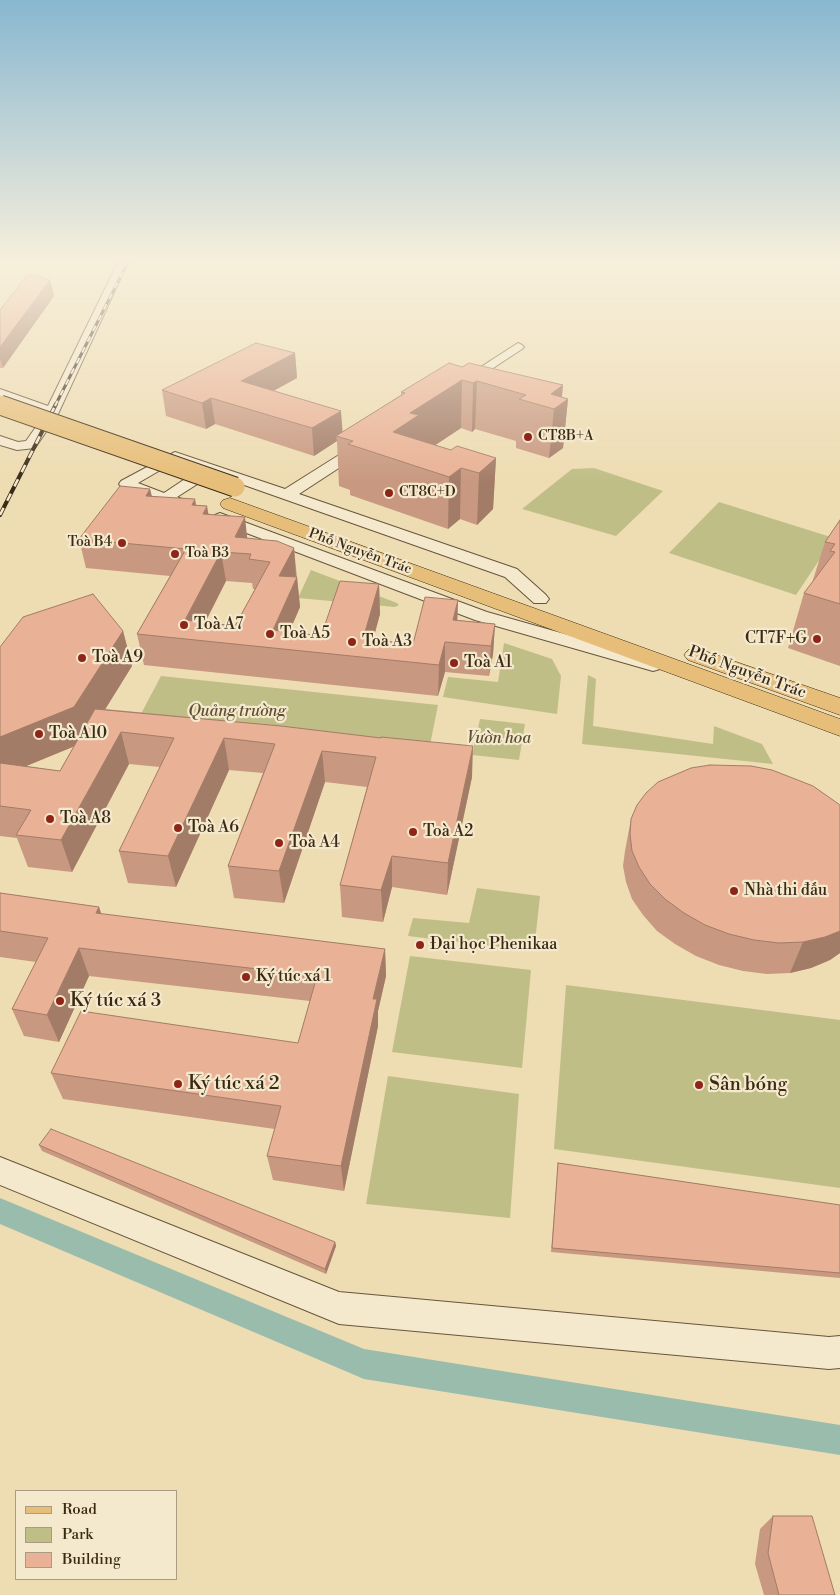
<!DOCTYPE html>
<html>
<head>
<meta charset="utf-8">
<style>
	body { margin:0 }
	#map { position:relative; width:840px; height:1595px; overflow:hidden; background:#eedcb2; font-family:"Libre Bodoni",serif }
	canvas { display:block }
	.legend { position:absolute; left:15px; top:1490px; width:162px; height:90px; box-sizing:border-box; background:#f4e8cd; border:1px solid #aa9c83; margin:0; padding:6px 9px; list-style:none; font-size:15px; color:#3a2a15 }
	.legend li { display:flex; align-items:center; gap:10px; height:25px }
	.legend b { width:25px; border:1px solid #aa9c83 }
</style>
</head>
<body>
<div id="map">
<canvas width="840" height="1595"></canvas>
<ul class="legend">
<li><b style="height:6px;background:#e7be79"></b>Road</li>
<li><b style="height:14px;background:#c0be87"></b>Park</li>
<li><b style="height:14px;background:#e9b195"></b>Building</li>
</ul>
</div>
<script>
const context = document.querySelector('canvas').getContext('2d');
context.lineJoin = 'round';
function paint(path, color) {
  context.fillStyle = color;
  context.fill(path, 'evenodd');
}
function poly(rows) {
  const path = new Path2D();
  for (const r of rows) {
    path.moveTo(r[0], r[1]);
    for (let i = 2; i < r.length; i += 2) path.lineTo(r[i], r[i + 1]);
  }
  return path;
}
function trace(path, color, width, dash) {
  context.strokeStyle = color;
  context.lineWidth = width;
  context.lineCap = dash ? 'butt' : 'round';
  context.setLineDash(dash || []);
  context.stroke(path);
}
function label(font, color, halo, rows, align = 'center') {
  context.font = font + ' "Libre Bodoni",serif';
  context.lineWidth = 4.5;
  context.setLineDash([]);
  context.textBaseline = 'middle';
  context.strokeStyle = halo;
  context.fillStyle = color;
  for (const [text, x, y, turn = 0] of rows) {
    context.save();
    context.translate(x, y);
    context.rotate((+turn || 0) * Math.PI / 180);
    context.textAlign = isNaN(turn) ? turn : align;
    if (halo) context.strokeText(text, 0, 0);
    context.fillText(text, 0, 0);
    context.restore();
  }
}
paint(poly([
	[594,468,663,491,616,536,522,509,572,469],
	[719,502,834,538,796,595,669,553],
	[311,570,397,603,399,605,395,607,298,598],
	[504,643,552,659,561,676,557,714,443,697,448,677,498,682],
	[588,675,596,679,593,726,713,744,714,726,762,744,773,764,582,744],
	[161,676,438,705,427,760,133,729],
	[480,719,525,724,519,760,472,755],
	[477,888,540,896,534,951,408,936,413,918,469,923],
	[410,956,531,970,522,1068,392,1052],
	[566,985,840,1020,840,1188,554,1149],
	[388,1076,519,1094,510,1218,366,1204]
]), '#c0be87');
paint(poly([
	[0,1198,364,1349,840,1425,840,1455,364,1379,0,1224,0,1198]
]), '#99bcad');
const minor = poly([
	[119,260,129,260,58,414,35,448,17,450,0,445,0,436,18,442,26,441,45,414,0,397,0,389,48,406,119,260],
	[518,343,522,345,524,347,522,349,466,386,462,387,456,383,518,343],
	[363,442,370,446,368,449,299,494,517,569,546,595,549,599,546,603,534,603,505,577,213,474,177,497,192,503,195,506,192,509,187,511,121,487,119,484,121,481,175,452,285,489,358,443,363,442],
	[176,461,200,469,164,493,138,483,176,461],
	[220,513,487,612,660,661,662,665,660,669,653,671,475,620,215,521,212,518,215,515,220,513],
	[0,1157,339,1292,829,1337,840,1336,840,1368,829,1369,339,1324,0,1185,0,1157]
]);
const major = poly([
	[230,498,840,719,840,736,223,508,220,504,223,500,230,498],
	[696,648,840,698,840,715,688,660,684,655,688,650,696,648]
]);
trace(minor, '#67563c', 2);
trace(major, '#3a2a15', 1);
paint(minor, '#f4e8cd');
paint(major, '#e7be79');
const railFar1 = poly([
	[55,406,129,260]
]);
const rail = poly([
	[0,515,56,404]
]);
trace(railFar1, '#3a2a15', 3);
trace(rail, '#3a2a15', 4);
trace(railFar1, '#f4e8cd', 2, [6]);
trace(rail, '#f4e8cd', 2.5, [8]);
const majorBridgeFar1 = poly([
	[0,405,2,406]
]);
const majorBridge = poly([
	[0,405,235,487]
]);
trace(majorBridgeFar1, '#3a2a15', 16, []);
trace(majorBridge, '#3a2a15', 21, []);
trace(majorBridgeFar1, '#e7be79', 14);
trace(majorBridge, '#e7be79', 19);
paint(poly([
	[50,280,54,296,3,368,0,368,0,310],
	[295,353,297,378,273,391,342,432,401,395,401,392,462,367,563,385,562,397,568,399,563,448,549,458,516,448,516,441,475,429,472,432,461,428,435,445,451,450,496,458,493,509,477,525,460,519,448,529,350,495,350,490,339,486,337,441,314,456,215,424,206,429,166,416,162,390],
	[150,489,152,496,196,505,209,514,248,539,294,548,300,607,289,632,321,636,379,584,380,614,373,640,413,644,458,600,457,620,495,624,493,654,489,676,445,672,438,696,144,665,137,634,170,576,86,568,79,539],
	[226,581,252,583,253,589,255,589,235,626,205,623],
	[840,520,840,666,788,648,804,593,812,583,825,542],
	[123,631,132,666,105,709,281,726,472,777,447,895,392,887,383,922,342,917,340,885,367,787,325,782,284,903,234,898,228,866,263,773,229,770,176,887,128,883,119,851,160,767,129,764,72,872,28,867,17,838,0,836,0,647],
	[74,746,60,771,26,766],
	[840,805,840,953,830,960,811,968,790,973,767,974,743,971,719,965,696,956,675,944,657,931,643,915,632,899,626,882,623,866,625,851,631,819],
	[0,893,99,907,101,914,385,949,386,976,378,1011,378,1026,344,1191,273,1180,267,1156,275,1129,63,1099,51,1073,298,1043,310,1001,89,976,59,1042,24,1036,12,1009,36,962,0,957],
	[39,1145,335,1242,336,1246,326,1274,42,1151],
	[558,1163,840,1205,840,1278,551,1252],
	[773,1516,835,1595,764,1595,755,1564,760,1529]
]), '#c89880');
paint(poly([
	[26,260,36,260,26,262],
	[50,280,54,296,3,368,0,358,0,347],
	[295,353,297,378,244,407,241,381],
	[462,380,461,428,419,456,393,432,410,413],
	[477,381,475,429,472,432,473,383],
	[563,385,561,404,568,399,563,448,549,458,554,409,551,394],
	[211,398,215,424,206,429,202,403],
	[341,411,343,437,336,436,337,441,314,456,312,428],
	[496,458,493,509,477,525,479,473],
	[461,468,460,519,448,529,449,477],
	[150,489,156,518,146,496],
	[195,499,200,528,192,505],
	[207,506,212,535,203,514],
	[245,517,248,546,235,537],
	[294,548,296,577,279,576],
	[221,552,226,581,196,640,185,620],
	[297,577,300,607,282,649,273,630],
	[379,584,380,614,368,658,363,639],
	[458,600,457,630,453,620],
	[495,624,493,654,489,676,491,646],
	[123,631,132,666,85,742,2,776,0,770,0,737],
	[445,642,445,672,438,696,439,665],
	[121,732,129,764,72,872,61,840],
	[224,738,229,770,176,887,168,856],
	[473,746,472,777,447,895,448,863],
	[322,751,325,782,284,903,279,871],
	[392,856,392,887,383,922,381,890],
	[99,907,108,934,96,913],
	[840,931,840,953,830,960,811,968,790,973,803,942],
	[79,948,89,976,59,1042,47,1015],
	[385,949,386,976,378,1011,378,1026,344,1191,341,1166,373,999],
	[335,1242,336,1246,326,1274,325,1269]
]), '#a37c68');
const building = poly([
	[28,274,50,280,0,347,0,310,28,274],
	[256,343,295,353,241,381,341,411,312,428,211,398,202,403,162,390,256,343],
	[449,363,462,367,469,363,563,385,551,394,568,399,554,409,519,399,526,395,477,381,473,383,462,380,410,413,419,415,393,432,451,450,457,446,496,458,479,473,461,468,449,477,348,444,353,441,336,436,405,393,401,392,449,363],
	[120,486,150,489,146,496,195,499,192,505,207,506,203,514,245,517,235,537,277,541,294,548,279,576,297,577,273,630,321,636,340,581,379,584,363,639,413,644,425,597,458,600,453,620,495,624,491,646,445,642,439,665,137,634,186,549,79,539,120,486],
	[221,552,251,554,249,559,270,562,235,626,185,620,221,552],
	[840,520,840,604,804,593,835,552,830,551,835,544,825,542,840,520],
	[93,594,123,631,74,707,0,737,0,647,23,617,93,594],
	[95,709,281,726,381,738,381,737,473,746,448,863,392,856,381,890,340,885,376,757,322,751,279,871,228,866,275,744,224,738,168,856,119,851,174,738,121,732,61,840,16,835,31,810,0,806,0,763,60,771,95,709],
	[710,765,751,766,772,770,813,786,840,805,840,931,825,937,803,942,779,943,754,940,729,934,705,925,684,913,665,899,650,884,639,867,632,851,630,834,631,819,637,805,646,793,658,782,691,768,710,765],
	[0,893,99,907,96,913,385,949,373,999,377,999,341,1166,267,1156,281,1106,51,1073,81,1011,298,1043,317,976,79,948,47,1015,12,1009,48,938,0,931,0,893],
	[51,1129,335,1242,325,1269,39,1145,51,1129],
	[558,1163,840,1205,840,1273,552,1248,558,1163],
	[773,1516,812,1516,835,1595,779,1595,768,1553,773,1516]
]);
paint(building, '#e9b195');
trace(building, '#a37c68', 1);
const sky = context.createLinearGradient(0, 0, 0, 483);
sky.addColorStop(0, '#88b7d0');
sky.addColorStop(0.54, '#f7efdc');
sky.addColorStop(1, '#f7efdc00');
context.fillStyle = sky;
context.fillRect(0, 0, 840, 483);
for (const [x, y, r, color] of [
	[528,437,5,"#8f2418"],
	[389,493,5,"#8f2418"],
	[122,543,5,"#8f2418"],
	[175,554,5,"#8f2418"],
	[184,625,5,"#8f2418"],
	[270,634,5,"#8f2418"],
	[817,639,5,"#8f2418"],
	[352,642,5,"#8f2418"],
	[82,658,5,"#8f2418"],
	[454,663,5,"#8f2418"],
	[39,734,5,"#8f2418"],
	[50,819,5,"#8f2418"],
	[178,828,5,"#8f2418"],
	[413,832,5,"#8f2418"],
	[279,843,5,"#8f2418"],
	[734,891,5,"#8f2418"],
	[420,945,5,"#8f2418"],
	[246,977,5,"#8f2418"],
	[60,1001,5,"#8f2418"],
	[178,1084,5,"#8f2418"],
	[699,1085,5,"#8f2418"]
]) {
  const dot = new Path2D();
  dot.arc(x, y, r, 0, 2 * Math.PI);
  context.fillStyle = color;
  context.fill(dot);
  trace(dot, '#f4e8cd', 2);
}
label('14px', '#3a2a15', '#f4e8cd', [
	["CT8B+A",538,437],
	["CT8C+D",399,493],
	["Toà B4",112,543,"right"],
	["Toà B3",185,554]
], 'left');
label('14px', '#3a2a15', '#f4e8cd', [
	["Phố Nguyễn Trác",360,552,20]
]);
label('16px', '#3a2a15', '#f4e8cd', [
	["Toà A7",194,625],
	["Toà A5",280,634],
	["CT7F+G",807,639,"right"],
	["Toà A3",362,642],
	["Toà A9",92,658],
	["Toà A1",464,663],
	["Toà A10",49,734],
	["Toà A8",60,819],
	["Toà A6",188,828],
	["Toà A2",423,832],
	["Toà A4",289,843],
	["Nhà thi đấu",744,891],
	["Đại học Phenikaa",430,945],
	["Ký túc xá 1",256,977]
], 'left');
label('16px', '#3a2a15', '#f4e8cd', [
	["Phố Nguyễn Trác",747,673,20]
]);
label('italic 16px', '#5c4f32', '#f4e8cd', [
	["Quảng trường",237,712],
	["Vườn hoa",499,739]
]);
label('19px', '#3a2a15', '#f4e8cd', [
	["Ký túc xá 3",70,1001],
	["Ký túc xá 2",188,1084],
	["Sân bóng",709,1085]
], 'left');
</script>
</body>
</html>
